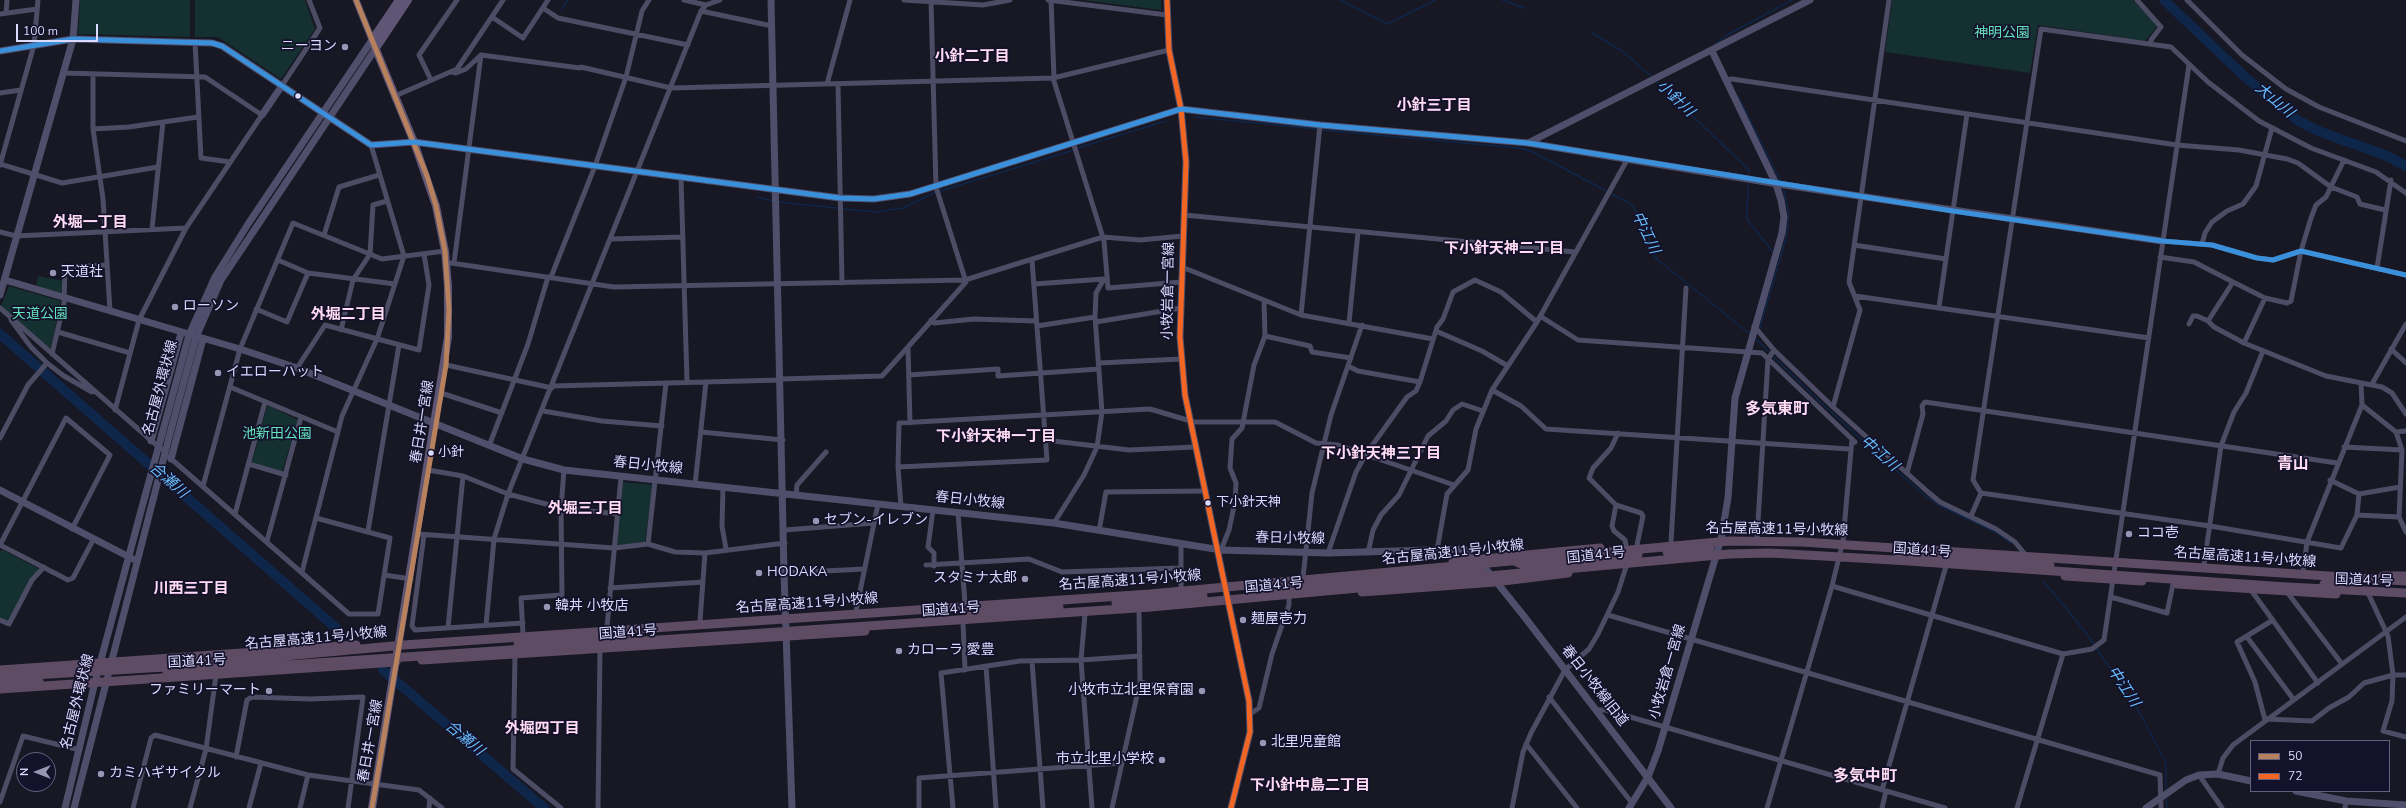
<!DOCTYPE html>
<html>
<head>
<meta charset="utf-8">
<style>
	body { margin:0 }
	#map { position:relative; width:2406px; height:808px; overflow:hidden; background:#181724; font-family:"Nunito Sans",sans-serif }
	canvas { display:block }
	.legend { position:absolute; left:2250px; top:740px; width:140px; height:52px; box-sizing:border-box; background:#14112a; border:1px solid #64617f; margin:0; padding:5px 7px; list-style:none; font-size:12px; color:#dddaff }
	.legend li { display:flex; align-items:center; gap:8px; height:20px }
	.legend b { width:20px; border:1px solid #64617f }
	.north { position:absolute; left:16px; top:752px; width:40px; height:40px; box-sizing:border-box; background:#14112a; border:1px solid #64617f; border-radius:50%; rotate:270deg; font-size:11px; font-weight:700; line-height:16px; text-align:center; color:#dddaff }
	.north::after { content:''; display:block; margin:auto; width:14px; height:18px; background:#9896b2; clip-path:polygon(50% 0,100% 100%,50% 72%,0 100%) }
	.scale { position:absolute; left:16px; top:24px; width:82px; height:18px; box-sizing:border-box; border:2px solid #dddaff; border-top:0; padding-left:5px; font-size:12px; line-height:14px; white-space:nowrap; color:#dddaff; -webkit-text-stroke:3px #14112a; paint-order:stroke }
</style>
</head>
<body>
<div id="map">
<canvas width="2406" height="808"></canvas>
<ul class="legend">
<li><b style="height:5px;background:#b6815c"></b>50</li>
<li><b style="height:5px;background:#f26522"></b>72</li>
</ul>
<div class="north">N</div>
<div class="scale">100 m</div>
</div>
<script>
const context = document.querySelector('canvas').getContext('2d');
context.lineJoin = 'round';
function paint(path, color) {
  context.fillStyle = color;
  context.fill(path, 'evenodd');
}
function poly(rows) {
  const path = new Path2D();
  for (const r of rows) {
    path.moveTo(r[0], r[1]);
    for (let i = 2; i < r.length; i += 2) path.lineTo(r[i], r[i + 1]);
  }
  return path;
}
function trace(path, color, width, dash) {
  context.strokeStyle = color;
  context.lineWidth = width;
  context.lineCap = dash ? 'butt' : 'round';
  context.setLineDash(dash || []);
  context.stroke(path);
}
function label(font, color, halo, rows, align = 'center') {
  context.font = font + ' "Nunito Sans","Noto Sans JP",sans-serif';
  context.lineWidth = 3.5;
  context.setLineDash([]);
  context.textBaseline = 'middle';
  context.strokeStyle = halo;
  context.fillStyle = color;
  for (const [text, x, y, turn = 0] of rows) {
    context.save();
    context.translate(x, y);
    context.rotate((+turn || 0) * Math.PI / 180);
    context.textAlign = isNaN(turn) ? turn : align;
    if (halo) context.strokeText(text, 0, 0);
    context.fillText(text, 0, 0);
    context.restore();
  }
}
paint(poly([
	[80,0,190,0,190,37,78,34],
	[195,0,305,0,315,29,281,79,218,37,195,37],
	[1082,0,1161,0,1161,10],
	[1892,0,2133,0,2158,26,2145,41,2038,25,2030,73,1885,52],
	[38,276,63,281,61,294,36,286],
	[9,286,61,301,51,347,49,348,1,306],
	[269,406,298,420,282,472,252,462,267,407],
	[623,482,653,485,645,542,619,545,617,543],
	[3,550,39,569,7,622,0,618,0,551]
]), '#153030');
trace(poly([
	[1340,0,1387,24,1435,0],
	[1502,0,1525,8],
	[561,9,568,0],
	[1592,33,1622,51,1652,77],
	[1715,44,1727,35,1792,0],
	[1656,81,1749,170,1749,174],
	[1738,96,1781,182],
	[1195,117,1318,129],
	[1322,130,1519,148,1531,151,1631,204,1643,221,1654,255,1658,260,1750,334],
	[1077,148,1166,121],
	[1748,184,1747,219,1772,251],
	[940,191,1074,150],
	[757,197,773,201],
	[778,202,875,212,903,208,936,192],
	[1759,331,1786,238,1789,213,1783,187],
	[1754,337,1770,353],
	[1773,356,1822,404,1924,495,1937,504,1997,533,2010,543],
	[2044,582,2087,634,2140,713,2166,763,2166,790],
	[2166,798,2167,808]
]), '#0e2649', 1.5);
trace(poly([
	[2164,0,2245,77,2297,120,2318,131,2385,155,2406,166],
	[0,334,336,628],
	[383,670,544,808]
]), '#0e2649', 10);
trace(poly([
	[684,0,706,5],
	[904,0,983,5,1010,0],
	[1048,0,1167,15],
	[1051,0,1054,77],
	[2137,0,2161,27,2151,40,2151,44],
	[2187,0,2242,55,2286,89,2319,107,2406,141],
	[543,8,558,18,688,45],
	[701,11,772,26],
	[6,13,7,0],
	[0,14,37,9],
	[492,17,523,38,548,0],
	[195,42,201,158,230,162],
	[452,72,456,73,466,69,481,55],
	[64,73,205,77,262,115,186,228,139,320,115,410],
	[93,74,93,129,103,199,110,311],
	[1053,78,1104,241,1108,288,1181,282],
	[431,80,419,55,457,0],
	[1726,80,1732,79,2177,145,2239,150,2287,159,2298,163,2331,187,2357,197,2360,204,2385,210],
	[827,84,850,0],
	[838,84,842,283],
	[281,87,320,28,309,0],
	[0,93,21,90],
	[395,96,457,69,503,0],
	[93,129,129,127,198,117],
	[0,164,62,183,158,167],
	[0,165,34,45,38,0],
	[681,177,687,382],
	[1184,215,1575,252],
	[152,229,163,122],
	[0,232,16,236,186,228],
	[324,235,339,187,379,175],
	[610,239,683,237],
	[2162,241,2212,245,2257,258,2273,260,2301,251,2406,275],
	[2202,244,2205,233,2212,222,2227,211,2243,204,2256,186,2272,128],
	[1854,245,1946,259],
	[2160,257,2194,262,2233,282],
	[278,260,308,273,395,284],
	[451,263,614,287,965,280,1103,237,1140,240,1183,236],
	[454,263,481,55,580,68,581,67,671,88,1053,78,1169,50],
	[1182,267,1301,315,1433,339],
	[2377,268,2391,180],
	[551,277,595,166,626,77,642,11,649,0],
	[1034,284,1104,279],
	[1855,296,2149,338],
	[1939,307,1967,114],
	[0,308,161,449],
	[256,309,287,322,308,273],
	[1301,315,1320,125],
	[1540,316,1578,340,1762,353,1855,442],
	[11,320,31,347,47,363,64,376,92,392],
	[931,320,934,323,974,319,1036,321],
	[2208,321,2214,327,2244,343,2326,376,2382,387,2392,393,2406,414],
	[1096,322,1181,308],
	[1349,323,1358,232],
	[2189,324,2193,316,2197,316,2208,321,2233,282,2265,298,2287,303,2291,301,2301,251,2311,218,2316,205,2326,197,2344,160],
	[1037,326,1095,317],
	[1754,326,1774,350,1833,407,1928,492,1940,502,1996,529,2015,542,2024,553],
	[341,330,353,280,370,254,373,205,387,201],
	[1436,331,1482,351,1508,366],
	[58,332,130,353],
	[1265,336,1310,346,1312,352,1351,358],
	[2244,343,2265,298],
	[908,347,910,423],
	[2391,349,2406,363],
	[52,354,64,303,65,267,107,265],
	[1099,363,1181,359],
	[446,365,552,388],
	[1348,366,1358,371,1420,382],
	[297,368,325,325,419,350,429,285,424,254],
	[909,375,998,369,998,376,1099,369],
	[781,379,882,376,966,282,936,187,931,1],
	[2372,384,2406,324],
	[553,386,781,380],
	[230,387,338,432],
	[1492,390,1521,406,1546,429,1849,449],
	[441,393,502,413],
	[2362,405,2396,432,2402,450,2399,517,2406,532],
	[1833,407,1860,310,1849,282,1889,0],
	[543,411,602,421,662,426],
	[701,432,783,440],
	[2396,432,2406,431],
	[1618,433,1611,448,1593,468,1589,478,1616,505,1641,513,1643,516,1637,545],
	[0,438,28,385,47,363],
	[1045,440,1129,450,1195,447],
	[489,446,528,344,548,277],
	[2344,447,2402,450],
	[169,457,349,614,378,614,390,538,316,518],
	[249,464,286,475],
	[898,467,1047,460,1032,260],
	[428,470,463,476],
	[1907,473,1923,414,1922,406,1925,402,2337,463],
	[2330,480,2359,494,2400,487],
	[695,485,706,382],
	[203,486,240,349,293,223,382,259,445,251],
	[723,487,722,526,726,549],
	[2359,494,2357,515,2341,548,2210,526,1981,493,1973,480,2041,29,2171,47,2208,82,2259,121,2311,148,2376,172,2406,193],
	[796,496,797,485,826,452],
	[1616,505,1612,526,1614,531,1625,540,1626,546],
	[901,507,898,467,899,423,1150,409,1194,422,1275,422,1316,443,1338,445,1454,485],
	[933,510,928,547,934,553,934,566],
	[958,513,965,603],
	[235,514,265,402],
	[2357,515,2399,517],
	[1971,516,1981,493],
	[1054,523,1084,475,1097,447,1102,412,1095,317,1096,293,1104,279,1107,279],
	[785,530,874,523],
	[368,531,399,345],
	[1099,531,1106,492,1204,491],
	[418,534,614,548,648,544,675,552,705,553,785,543],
	[424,535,412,626,415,630,523,623],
	[1757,538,1768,359,1774,350],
	[267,541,301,417],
	[1671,542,1686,288],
	[648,544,666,383],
	[1181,544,1181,587],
	[0,545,66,418,110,455,72,529],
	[0,545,68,580,73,578,93,540],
	[1221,550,1229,530,1235,502,1236,483,1230,468,1232,439,1242,428,1254,365,1265,336,1264,300],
	[1437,550,1447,494,1468,470,1476,429,1492,390,1537,322,1627,160],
	[1328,553,1356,472,1366,454,1407,397,1416,391,1420,382,1437,327,1443,319,1453,292,1475,280,1501,292,1537,322],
	[1368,553,1373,530,1381,515,1399,495,1428,436,1446,421,1453,410,1462,404,1483,411],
	[926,565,1029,559,1062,572,1180,568],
	[2204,565,2221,446,2234,412,2246,393,2263,351],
	[302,572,342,416,377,339,404,256,371,145],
	[2303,572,2307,542,2362,405,2361,383],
	[784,573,865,569],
	[384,575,411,579],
	[1303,578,1312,493,1331,415,1362,325],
	[1832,586,2063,654,2092,649,2104,640,2189,65],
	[610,588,703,582],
	[2251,590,2318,683],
	[2287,592,2342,664],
	[2369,595,2388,636,2393,675,2392,701,2383,731,2406,737],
	[2111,597,2167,613,2173,584],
	[856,611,878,504],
	[1085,614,1081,660,1092,808],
	[1608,615,2160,775,2161,808],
	[0,620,9,624,32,580,44,567],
	[700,621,705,553],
	[963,623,965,670],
	[486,625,494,539,508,494,701,11,706,5,720,0],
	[607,627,621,477],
	[448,628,463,476,508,494,561,508,618,514],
	[523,634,521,598,562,595,561,508,564,470],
	[2247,637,2294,700],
	[515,655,513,769,561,808],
	[1032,661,1043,808],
	[986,666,996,808],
	[1140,682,1186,694],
	[1549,697,1632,803],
	[1597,710,1606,710,1945,808],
	[1250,714,1259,708,1272,654,1289,605,1289,599],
	[2267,719,2312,721,2329,708,2349,697,2364,683,2393,675,2406,675],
	[2265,720,2255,682,2237,642,2273,620],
	[1526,744,1577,808],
	[236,757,247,700,252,697,310,699,363,697,348,808],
	[2218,774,2223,758,2233,745,2406,617],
	[2199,775,2222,808],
	[1882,790,1946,566],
	[0,802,23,736,80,750],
	[133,808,151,738,155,735,308,775,419,790,442,808],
	[190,808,206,749,216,675],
	[249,808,261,763],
	[300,808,308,775],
	[429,808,430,798],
	[598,808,600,649],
	[919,808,919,778,1121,763],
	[953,808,941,673,1020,661,1081,660,1140,656],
	[1112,808,1140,682,1139,611],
	[1512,808,1523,752,1531,733,1565,670,1589,649,1598,634,1618,592,1626,567],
	[1767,808,1832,586,1843,541,1852,439],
	[1882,808,1886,791],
	[2017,808,2063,654],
	[2345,808,2346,801]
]), '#4c4c65', 5);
trace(poly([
	[771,0,784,573,792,808],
	[1167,0,1169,50,1181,109,1186,162,1180,337,1185,395,1249,701,1250,732,1231,808],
	[0,51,73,39,212,43,222,46,371,145,414,142,840,198,874,199,910,194,1181,109,1320,125,1528,143,1778,184,2162,241],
	[262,115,281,87],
	[1528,143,1810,0],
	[5,280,240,349,297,368,523,459,564,470,1054,523,1221,550,1328,553,1464,549,1478,559,1523,615,1671,808],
	[0,295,73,39,76,0],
	[162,434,189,335,215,277,248,224,372,40,356,0],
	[169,437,196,337,221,280,376,48],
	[151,441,181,333],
	[171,459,203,339],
	[0,490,133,559],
	[2296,791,2346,801,2406,805],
	[65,808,95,682,145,496],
	[74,808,153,500],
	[1629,808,1648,777,1658,751,1721,539,1728,498,1735,398,1782,233,1784,217,1781,200,1776,184,1712,51],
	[2146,808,2186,780,2199,775,2218,774,2251,781]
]), '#4f4f6b', 7);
trace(poly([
	[376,48,408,0],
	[372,808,448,337,448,286,445,251,436,206,414,142,372,40,399,0]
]), '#5f5676', 8);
trace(poly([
	[1894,560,1903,556,2050,565],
	[1514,561,1523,565,1638,555],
	[1453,562,1600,548],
	[2065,576,2142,581],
	[2383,576,2406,576],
	[2177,584,2336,594],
	[2324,584,2342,586],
	[1256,591,1479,571,1486,575],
	[1362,592,1495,582,1568,573],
	[971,615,1059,607],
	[518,643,623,635,634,630],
	[422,660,865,631],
	[0,670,356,645],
	[0,689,396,662]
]), '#5e4c65', 9);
trace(poly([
	[145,496,162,434],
	[153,500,169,437]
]), '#4f4f6b', 7);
trace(poly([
	[1667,552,1710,548],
	[1116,603,1203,596],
	[167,673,1151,607,1729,554,1770,553,1894,560,2287,587,2406,593],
	[0,677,165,667,404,645,1150,594,1729,541,1802,542,2406,581],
	[0,684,39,681]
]), '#5e4c65', 9);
trace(poly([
	[356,0,427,176,436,206,445,251,449,310,446,365,372,808]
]), '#b6815c', 5);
trace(poly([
	[1167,0,1169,50,1181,109,1186,162,1180,337,1185,395,1249,701,1250,732,1231,808]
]), '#f26522', 5);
trace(poly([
	[0,51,73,39,212,43,222,46,371,145,414,142,840,198,874,199,910,194,1181,109,1320,125,1528,143,1953,211,2162,241,2212,245,2257,258,2273,260,2301,251,2406,275]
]), '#3a90db', 5);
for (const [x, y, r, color] of [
	[345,47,4,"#9896b2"],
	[298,96,3.5,"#dddaff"],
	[53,273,4,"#9896b2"],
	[175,307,4,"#9896b2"],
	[218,373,4,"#9896b2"],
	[431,453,3.5,"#dddaff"],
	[1208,503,3.5,"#dddaff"],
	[816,521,4,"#9896b2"],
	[2129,534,4,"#9896b2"],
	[759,573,4,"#9896b2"],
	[1025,579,4,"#9896b2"],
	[547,607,4,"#9896b2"],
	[1243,620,4,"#9896b2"],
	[899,651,4,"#9896b2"],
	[269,691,4,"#9896b2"],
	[1202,691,4,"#9896b2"],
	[1263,743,4,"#9896b2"],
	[1162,760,4,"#9896b2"],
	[101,774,4,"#9896b2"]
]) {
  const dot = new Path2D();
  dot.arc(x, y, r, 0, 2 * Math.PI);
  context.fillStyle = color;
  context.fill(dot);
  trace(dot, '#14112a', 1.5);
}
label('13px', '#dddaff', '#14112a', [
	["小針",438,453],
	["下小針天神",1216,503]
], 'left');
label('14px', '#64e1bd', '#14112a', [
	["神明公園",2002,34],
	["天道公園",40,315],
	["池新田公園",277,435]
]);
label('14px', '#dddaff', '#14112a', [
	["ニーヨン",337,47,"right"],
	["天道社",61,273],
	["ローソン",183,307],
	["イエローハット",226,373],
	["セブン-イレブン",824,521],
	["ココ壱",2137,534],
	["HODAKA",767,573],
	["スタミナ太郎",1017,579,"right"],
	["韓丼 小牧店",555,607],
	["麺屋壱力",1251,620],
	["カローラ 愛豊",907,651],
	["ファミリーマート",261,691,"right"],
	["小牧市立北里保育園",1194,691,"right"],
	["北里児童館",1271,743],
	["市立北里小学校",1154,760,"right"],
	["カミハギサイクル",109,774]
], 'left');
label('14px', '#dddaff', '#14112a', [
	["小牧岩倉一宮線",1169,291,-89],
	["名古屋外環状線",161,388,-75],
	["春日井一宮線",423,422,-81],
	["春日小牧線",648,466,6],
	["春日小牧線",970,501,6],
	["名古屋高速11号小牧線",1777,530,1],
	["春日小牧線",1290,539,1],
	["国道41号",1922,551,4],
	["名古屋高速11号小牧線",1453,553,-6],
	["国道41号",1596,556,-6],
	["名古屋高速11号小牧線",2245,558,4],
	["名古屋高速11号小牧線",1130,581,-4],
	["国道41号",2364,581,2],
	["国道41号",1274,586,-5],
	["名古屋高速11号小牧線",807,604,-4],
	["国道41号",951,610,-4],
	["国道41号",628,633,-4],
	["名古屋高速11号小牧線",316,639,-5],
	["国道41号",197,662,-3],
	["小牧岩倉一宮線",1668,672,-74],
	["春日小牧線旧道",1594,686,52],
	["名古屋外環状線",78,702,-76],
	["春日井一宮線",371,741,-80]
]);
label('bold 15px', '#ffdcf3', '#14112a', [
	["小針二丁目",972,57],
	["小針三丁目",1434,106],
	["外堀一丁目",90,223],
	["下小針天神二丁目",1504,249],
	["外堀二丁目",348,315],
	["下小針天神一丁目",996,437],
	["下小針天神三丁目",1381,454],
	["外堀三丁目",585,509],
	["川西三丁目",191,589],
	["外堀四丁目",542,729],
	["下小針中島二丁目",1310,786]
]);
label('italic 15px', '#68beff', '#14112a', [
	["小針川",1675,99,44],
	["大山川",2274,101,40],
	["中江川",1645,233,64],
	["中江川",1879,454,41],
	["合瀬川",168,481,41],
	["中江川",2123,687,56],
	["合瀬川",464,739,40]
]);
label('bold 16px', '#ffdcf3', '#14112a', [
	["多気東町",1777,410],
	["青山",2293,465],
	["多気中町",1865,777]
]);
</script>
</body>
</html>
